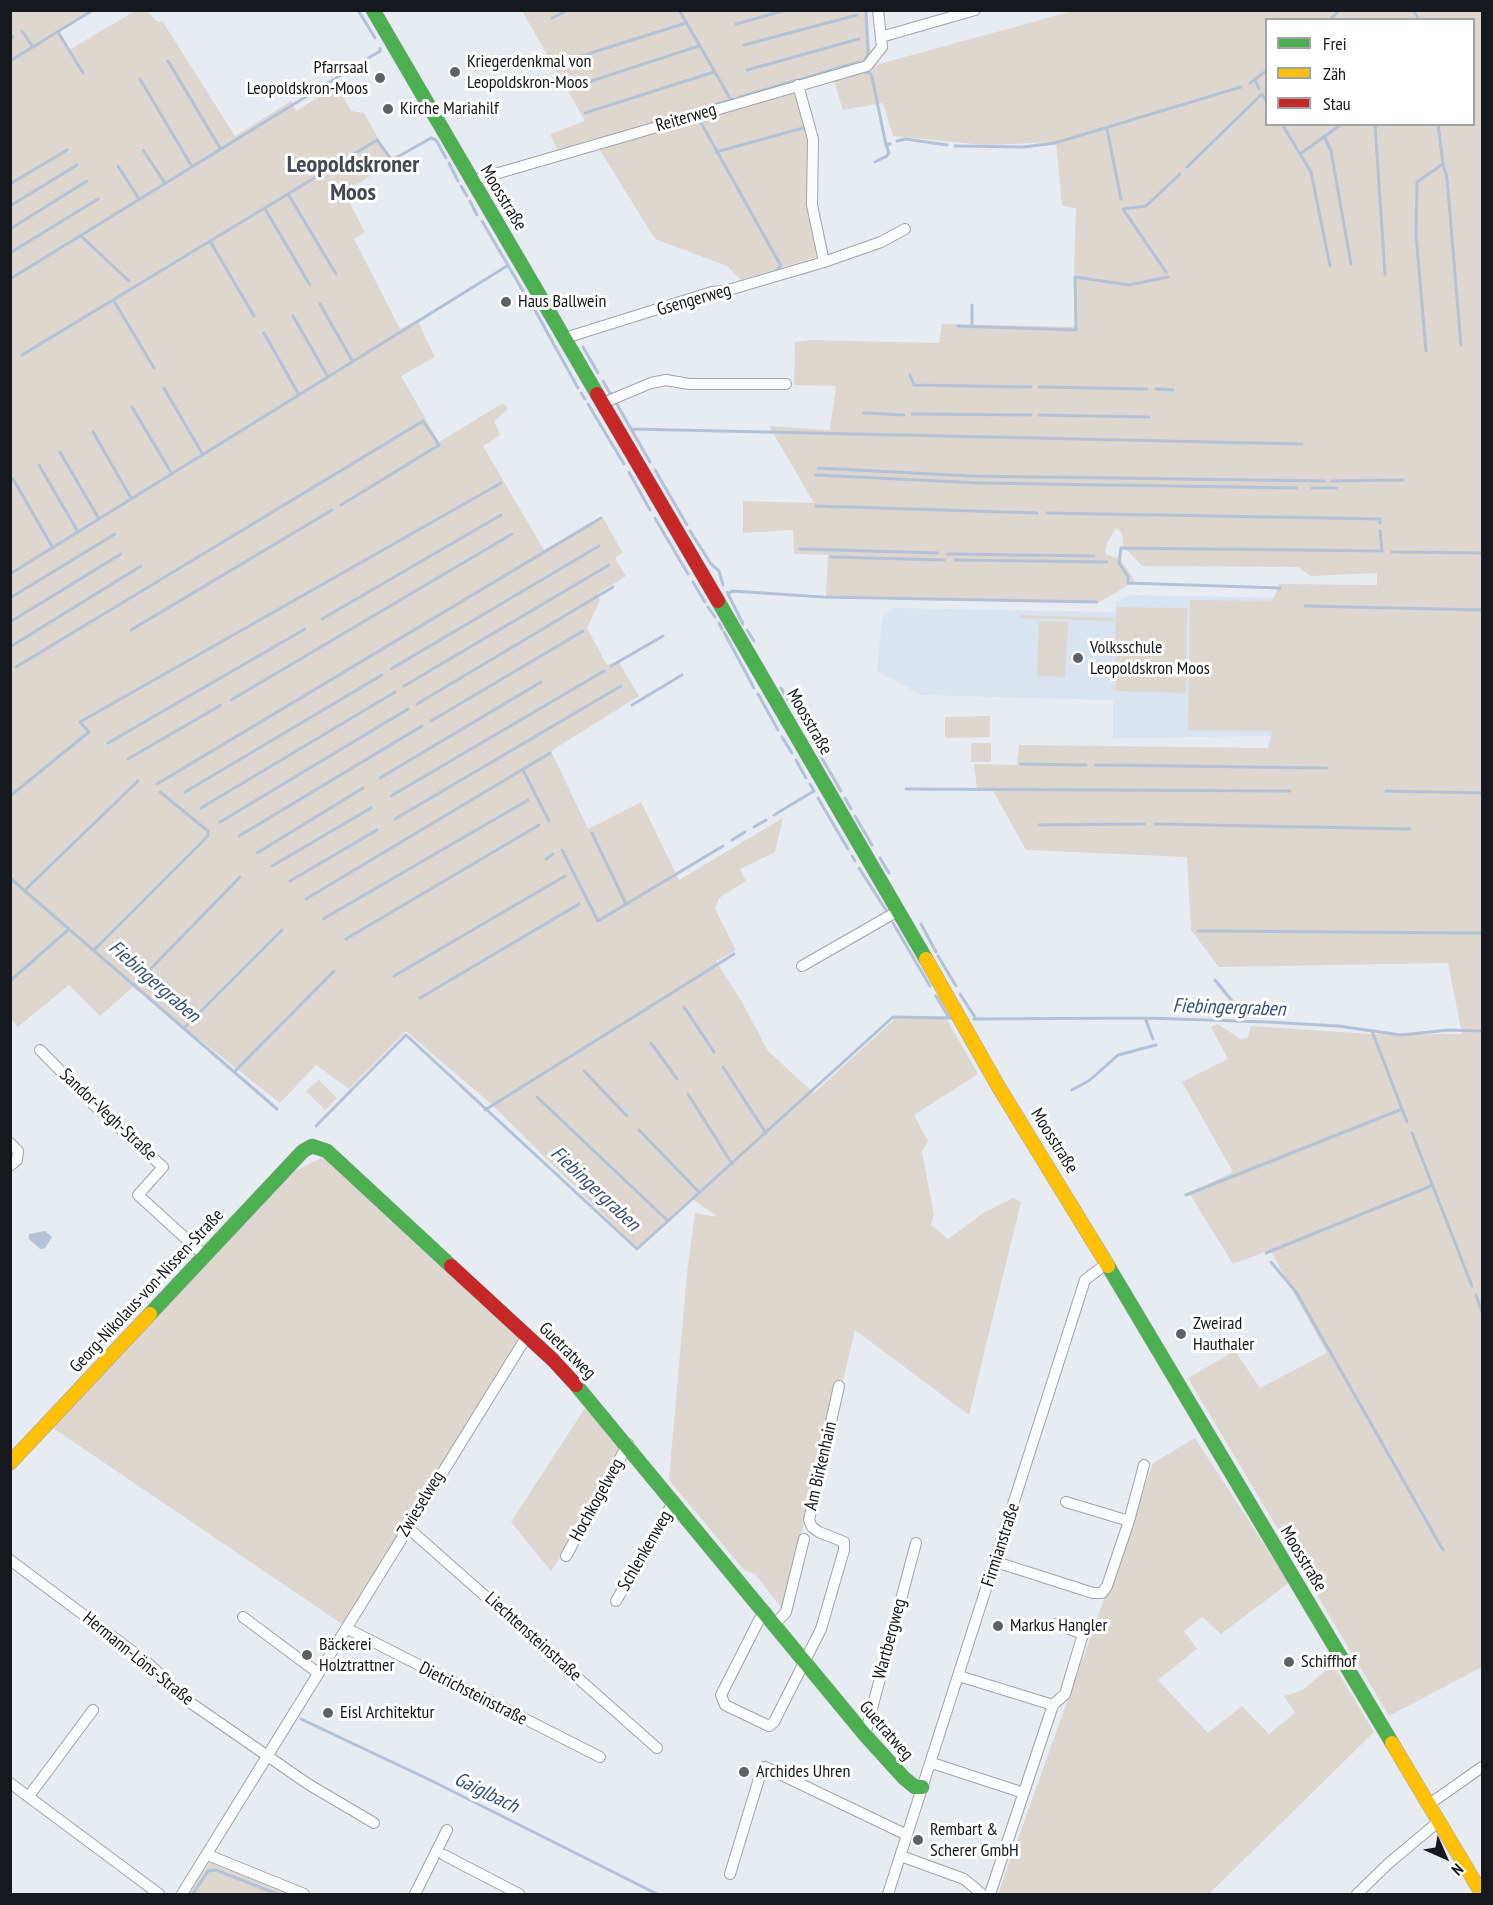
<!DOCTYPE html>
<html>
<head>
<meta charset="utf-8">
<style>
	body { margin:0 }
	#map { position:relative; width:1493px; height:1905px; overflow:hidden; background:#e7ecf2; font-family:"PT Sans Narrow",sans-serif }
	canvas { display:block }
	.frame { position:absolute; inset:0; border:12px solid #15181c; pointer-events:none }
	.legend { position:absolute; left:1265px; top:18px; width:210px; height:108px; box-sizing:border-box; background:#fff; border:2px solid #a1a3a4; margin:0; padding:8px 10px; list-style:none; font-size:18px; color:#15181c }
	.legend li { display:flex; align-items:center; gap:12px; height:30px }
	.legend b { width:30px; border:2px solid #a1a3a4 }
	.north { position:absolute; left:1415px; top:1827px; width:60px; height:60px; -webkit-text-stroke:4px #fff; paint-order:stroke; rotate:135deg; font-size:16px; font-weight:700; line-height:24px; text-align:center; color:#15181c }
	.north::after { content:''; display:block; margin:auto; width:21px; height:27px; background:#15181c; clip-path:polygon(50% 0,100% 100%,50% 72%,0 100%) }
</style>
</head>
<body>
<div id="map">
<canvas width="1493" height="1905"></canvas>
<div class="frame"></div>
<ul class="legend">
<li><b style="height:8px;background:#4caf50"></b>Frei</li>
<li><b style="height:8px;background:#ffc107"></b>Zäh</li>
<li><b style="height:8px;background:#c62828"></b>Stau</li>
</ul>
<div class="north">N</div>
</div>
<script>
const context = document.querySelector('canvas').getContext('2d');
context.lineJoin = 'round';
function paint(path, color) {
  context.fillStyle = color;
  context.fill(path, 'evenodd');
}
function poly(rows) {
  const path = new Path2D();
  for (const r of rows) {
    path.moveTo(r[0], r[1]);
    for (let i = 2; i < r.length; i += 2) path.lineTo(r[i], r[i + 1]);
  }
  return path;
}
function trace(path, color, width, dash) {
  context.strokeStyle = color;
  context.lineWidth = width;
  context.lineCap = dash ? 'butt' : 'round';
  context.setLineDash(dash || []);
  context.stroke(path);
}
function label(font, color, halo, rows, align = 'center') {
  context.font = font + ' "PT Sans Narrow",sans-serif';
  context.lineWidth = 6;
  context.setLineDash([]);
  context.textBaseline = 'middle';
  context.strokeStyle = halo;
  context.fillStyle = color;
  for (const [text, x, y, turn = 0] of rows) {
    context.save();
    context.translate(x, y);
    context.rotate((+turn || 0) * Math.PI / 180);
    context.textAlign = isNaN(turn) ? turn : align;
    if (halo) context.strokeText(text, 0, 0);
    context.fillText(text, 0, 0);
    context.restore();
  }
}
paint(poly([
	[1130,595,1279,598,1275,736,1113,738,1113,700,921,695,877,671,882,618,893,608,1116,612,1115,602]
]), '#dae3f0');
paint(poly([
	[11,11,90,11,58,31,69,50,135,11,147,11,156,21,163,22,235,136,291,101,296,111,337,86,351,111,364,113,392,163,344,192,365,232,354,239,400,329,417,320,435,357,401,376,439,442,503,403,508,409,494,421,500,435,483,446,544,550,602,516,623,553,615,558,626,576,597,594,600,600,587,628,607,665,618,661,639,696,551,751,588,829,641,802,679,880,783,818,775,852,740,869,746,881,719,898,715,909,736,950,716,961,742,1002,768,1051,814,1093,897,1017,946,1018,978,1074,914,1115,928,1141,922,1152,934,1214,931,1225,948,1239,983,1213,1013,1198,1021,1202,969,1415,855,1330,842,1385,835,1384,784,1611,755,1574,744,1570,669,1480,687,1273,695,1213,718,1217,691,1198,637,1248,490,1103,406,1031,349,1089,316,1065,280,1103,133,987,100,1016,69,985,18,1027,11,1019],
	[522,11,867,11,872,66,1073,11,1482,11,1482,1667,1389,1716,1188,1378,1235,1351,1260,1388,1327,1353,1270,1250,1233,1264,1189,1193,1233,1172,1182,1082,1228,1059,1211,1027,1218,1024,1240,1039,1248,1037,1251,1026,1370,1034,1462,1034,1448,963,1219,967,1191,930,1187,857,1026,850,993,791,977,789,974,764,1017,765,1019,745,1268,748,1272,731,1188,730,1190,600,1273,601,1279,584,1377,585,1377,573,1311,576,1298,567,1142,566,1123,546,1122,533,1116,528,1107,543,1105,554,1120,559,1135,581,1098,603,826,597,828,555,794,554,793,530,743,533,743,501,814,503,769,426,830,430,836,386,794,385,795,342,814,340,939,343,942,324,1076,327,1074,267,1076,208,1062,206,1056,142,985,145,893,136,883,103,843,110,830,69,797,78,809,143,819,256,741,280,727,266,655,239,593,139,557,150,550,134,585,121],
	[1266,20,1474,20,1474,124,1266,124],
	[1116,607,1187,608,1186,693,1115,691],
	[1020,615,1113,618,1113,621,1020,618],
	[1039,621,1068,622,1065,677,1037,676],
	[990,716,990,737,945,738,945,717],
	[971,743,991,743,991,762,971,762],
	[319,1080,337,1098,325,1110,306,1091],
	[321,1158,330,1160,519,1339,342,1624,53,1428,293,1172],
	[585,1408,622,1448,566,1548,551,1571,511,1522],
	[1195,1438,1289,1583,1221,1634,1202,1617,1184,1631,1197,1649,1158,1680,1208,1733,1242,1706,1269,1734,1295,1713,1284,1696,1303,1690,1333,1664,1374,1732,1209,1894,998,1894,1153,1463],
	[210,1862,290,1894,189,1894]
]), '#ddd7d0');
paint(poly([
	[45,1231,52,1237,45,1248,40,1249,29,1239,29,1234]
]), '#b4c2d7');
trace(poly([
	[358,10,375,38],
	[679,10,731,100],
	[1413,10,1419,20],
	[552,18,568,10],
	[1330,20,1339,10],
	[736,24,786,10],
	[22,31,33,47],
	[58,32,83,73],
	[10,38,13,37],
	[744,45,857,15],
	[578,57,686,23],
	[864,60,868,55,866,10],
	[10,61,93,10],
	[168,61,220,148],
	[747,70,859,39],
	[865,72,870,73,872,77,886,145,890,144],
	[140,79,191,165],
	[1255,80,1259,89],
	[588,82,699,46],
	[1250,83,1266,71],
	[740,97,859,62],
	[585,113,714,72],
	[704,118,700,121,781,266,776,271],
	[652,123,734,99],
	[1282,124,1311,172,1330,266],
	[1375,124,1385,274],
	[1107,129,1121,199],
	[1324,136,1331,151,1351,264],
	[897,141,905,139,947,145],
	[955,146,1024,147,1055,143,1241,87],
	[143,150,165,183],
	[716,152,803,128],
	[1300,154,1342,124],
	[875,162,887,156,889,153,886,145],
	[449,163,458,181],
	[1443,164,1447,178,1461,345],
	[118,166,139,199],
	[1187,167,1262,94,1266,101],
	[10,184,67,150],
	[461,186,467,196],
	[288,194,336,274],
	[470,201,477,215],
	[10,206,77,165],
	[265,209,310,285],
	[482,221,526,296],
	[10,229,87,181],
	[81,236,129,281],
	[210,241,254,316],
	[10,253,98,199],
	[1166,272,1123,209,1146,206,1180,174],
	[10,279,380,51,380,48],
	[114,301,154,368],
	[531,303,578,388],
	[320,304,353,362],
	[972,305,972,327],
	[293,316,328,377],
	[958,326,1076,330,1075,277,1129,285,1168,277],
	[264,333,299,395],
	[583,347,598,373],
	[1426,351,1416,235,1417,182,1443,164,1438,124],
	[22,355,377,140,392,160,431,138,436,140,446,158],
	[910,375,914,385,1031,387],
	[603,381,611,395],
	[1039,387,1147,389],
	[164,388,203,455],
	[1156,389,1173,390],
	[581,393,585,399],
	[615,401,650,462],
	[588,404,624,464],
	[132,407,172,474],
	[864,413,904,415],
	[912,414,1031,415],
	[1039,415,1149,417],
	[631,429,1302,444],
	[93,432,131,498],
	[60,452,99,519],
	[39,465,78,532],
	[818,468,970,476,1324,481],
	[655,470,687,525],
	[629,472,650,510],
	[816,475,979,483,1297,488],
	[13,479,53,548],
	[1332,481,1403,480],
	[1312,488,1336,488],
	[816,506,1037,513],
	[1047,513,1380,519,1380,523],
	[655,518,688,574],
	[690,531,711,564,719,571,723,585],
	[800,549,938,553],
	[1392,552,1482,553],
	[948,554,1094,556],
	[831,557,944,560],
	[955,560,1107,562],
	[10,574,507,266],
	[693,582,705,602],
	[1280,588,1128,583,1128,577,1119,563,1121,548,1382,551,1380,531],
	[727,592,743,624],
	[728,594,732,591,823,597,1097,602],
	[10,598,115,534],
	[1305,606,1482,610],
	[708,607,715,617],
	[322,619,501,515],
	[10,622,121,554],
	[719,623,722,629],
	[131,630,332,510],
	[747,630,754,641],
	[724,632,754,688],
	[10,647,141,566],
	[611,666,663,636],
	[16,667,423,421,439,445,341,505],
	[391,669,599,546],
	[404,686,609,565],
	[781,688,793,708],
	[758,694,778,730],
	[231,700,512,534],
	[417,704,613,587],
	[632,705,682,675],
	[797,714,811,738],
	[431,721,583,631],
	[782,737,792,753],
	[108,743,305,629],
	[816,748,841,791],
	[128,759,221,705],
	[796,760,806,778],
	[1021,764,1086,765],
	[1096,765,1327,768],
	[523,770,549,821],
	[380,778,541,682],
	[157,784,601,518],
	[906,789,1290,791],
	[1386,791,1482,793],
	[185,792,382,675],
	[10,796,89,732,80,722,501,483],
	[391,796,604,671],
	[818,798,848,849],
	[845,798,851,809],
	[201,808,395,692],
	[774,815,814,791,810,784],
	[855,816,872,845],
	[395,819,621,686],
	[220,822,408,709],
	[1155,824,1410,829],
	[1039,825,1144,824],
	[754,827,766,820],
	[592,833,626,904],
	[239,836,422,726],
	[732,840,745,832],
	[562,850,598,921,723,846],
	[257,853,363,788],
	[852,856,855,861],
	[880,858,889,873],
	[546,859,553,854],
	[272,866,371,808],
	[859,868,886,910],
	[10,878,277,1109],
	[290,881,377,830],
	[25,890,138,781],
	[306,899,550,753],
	[323,919,528,800],
	[893,923,930,986],
	[921,924,936,952],
	[1198,931,1482,933],
	[346,939,539,825],
	[94,950,208,836,208,831,160,792],
	[938,956,956,986],
	[394,976,565,876],
	[1215,980,1233,1002],
	[10,981,69,929],
	[135,985,240,877],
	[960,994,975,1017],
	[936,996,949,1018],
	[420,998,579,904],
	[684,1007,714,1052],
	[1239,1010,1245,1021],
	[1145,1018,1153,1039],
	[974,1019,1145,1018,1268,1022,1338,1026,1401,1035,1448,1030,1482,1031],
	[185,1027,282,930],
	[1372,1031,1407,1122],
	[651,1043,677,1079],
	[723,1067,766,1133],
	[236,1070,334,971],
	[584,1071,627,1116],
	[1072,1090,1090,1080,1118,1055,1156,1045],
	[688,1094,732,1164],
	[537,1097,668,1221],
	[485,1110,734,954],
	[316,1126,406,1035,637,1249,893,1017,952,1018],
	[639,1130,700,1193],
	[1412,1133,1472,1286],
	[1186,1195,1402,1109],
	[1266,1253,1431,1186],
	[1271,1262,1296,1292,1443,1550],
	[1476,1295,1482,1312],
	[301,1719,430,1780,657,1894],
	[193,1894,208,1871,216,1870,277,1894]
]), '#b4c2d7', 3);
const street = poly([
	[881,37,975,10],
	[798,85,813,139,812,205,824,262],
	[471,181,867,66,882,47,878,10],
	[565,338,712,292,725,291,824,262,881,242,905,229],
	[603,403,651,383,666,380,689,384,786,384],
	[802,966,898,911],
	[40,1050,96,1107,163,1167,138,1195,205,1256],
	[10,1143,18,1151,17,1160,10,1166],
	[1066,1502,1129,1521],
	[407,1527,657,1748],
	[566,1556,628,1444],
	[10,1560,148,1663,188,1701,308,1784,374,1823],
	[996,1562,1093,1593,1102,1593,1107,1586,1129,1521,1144,1465],
	[616,1601,674,1501],
	[766,1612,759,1620,721,1695,725,1705,769,1726,774,1722,821,1629,844,1550,844,1542,819,1532,812,1527,809,1520,839,1386],
	[243,1617,318,1673],
	[775,1624,786,1612,804,1539],
	[346,1628,600,1757],
	[959,1676,1053,1705,1065,1694,1083,1634,1056,1624],
	[865,1735,916,1543],
	[932,1763,1024,1793],
	[10,1783,159,1894],
	[29,1796,93,1710],
	[1428,1805,1482,1767],
	[208,1855,304,1894],
	[444,1855,519,1894],
	[901,1856,964,1879,982,1894],
	[730,1874,761,1772,765,1767,907,1835],
	[182,1894,527,1336],
	[415,1894,447,1830],
	[888,1894,1085,1280,1106,1264],
	[990,1894,1053,1705],
	[1357,1894,1389,1863,1438,1822]
]);
const fast = poly([
	[373,10,597,394],
	[718,601,926,959],
	[1108,1266,1392,1743],
	[150,1314,303,1151,312,1146,327,1151,451,1266],
	[576,1385,865,1735,904,1778,915,1787,922,1787]
]);
const slow = poly([
	[926,959,998,1086,1108,1266],
	[10,1463,150,1314],
	[1392,1743,1482,1894]
]);
const jam = poly([
	[597,394,718,601],
	[451,1266,553,1360,576,1385]
]);
trace(street, '#a1a4a8', 12);
trace(fast, '#a1a4a8', 15);
trace(slow, '#a1a4a8', 15);
trace(jam, '#a1a4a8', 15);
trace(street, '#fbfcfd', 10);
trace(fast, '#4caf50', 14);
trace(slow, '#ffc107', 14);
trace(jam, '#c62828', 14);
for (const [x, y, r, color] of [
	[455,72,6,"#5e6267"],
	[380,78,6,"#5e6267"],
	[388,109,6,"#5e6267"],
	[506,302,6,"#5e6267"],
	[1078,658,6,"#5e6267"],
	[1181,1334,6,"#5e6267"],
	[998,1626,6,"#5e6267"],
	[307,1655,6,"#5e6267"],
	[1289,1662,6,"#5e6267"],
	[328,1713,6,"#5e6267"],
	[744,1772,6,"#5e6267"],
	[918,1840,6,"#5e6267"]
]) {
  const dot = new Path2D();
  dot.arc(x, y, r, 0, 2 * Math.PI);
  context.fillStyle = color;
  context.fill(dot);
  trace(dot, '#fff', 2);
}
label('18px', '#15181c', '#fff', [
	["Kriegerdenkmal von",467,62],
	["Leopoldskron-Moos",467,83],
	["Pfarrsaal",368,68,"right"],
	["Leopoldskron-Moos",368,89,"right"],
	["Kirche Mariahilf",400,109],
	["Haus Ballwein",518,302],
	["Volksschule",1090,648],
	["Leopoldskron Moos",1090,669],
	["Zweirad",1193,1324],
	["Hauthaler",1193,1345],
	["Markus Hangler",1010,1626],
	["Bäckerei",319,1645],
	["Holztrattner",319,1666],
	["Schiffhof",1301,1662],
	["Eisl Architektur",340,1713],
	["Archides Uhren",756,1772],
	["Rembart &",930,1830],
	["Scherer GmbH",930,1851]
], 'left');
label('18px', '#15181c', '#fff', [
	["Reiterweg",686,118,-16],
	["Moosstraße",503,198,59],
	["Gsengerweg",694,300,-16],
	["Moosstraße",809,722,60],
	["Sandor-Vegh-Straße",108,1115,43],
	["Moosstraße",1054,1141,58],
	["Georg-Nikolaus-von-Nissen-Straße",147,1291,-47],
	["Guetratweg",567,1351,45],
	["Am Birkenhain",821,1466,-77],
	["Hochkogelweg",597,1500,-61],
	["Zwieselweg",421,1504,-59],
	["Firmianstraße",1001,1545,-72],
	["Schlenkenweg",645,1551,-60],
	["Moosstraße",1303,1559,59],
	["Liechtensteinstraße",533,1637,42],
	["Wartbergweg",890,1639,-75],
	["Hermann-Löns-Straße",138,1659,39],
	["Dietrichsteinstraße",473,1694,27],
	["Guetratweg",886,1731,49]
]);
label('italic 20px', '#345078', '#fff', [
	["Fiebingergraben",154,982,41],
	["Fiebingergraben",1229,1008,2],
	["Fiebingergraben",595,1189,43],
	["Gaiglbach",486,1793,26]
]);
label('bold 24px', '#434952', '#fff', [
	["Leopoldskroner",353,165],
	["Moos",353,193]
]);
</script>
</body>
</html>
